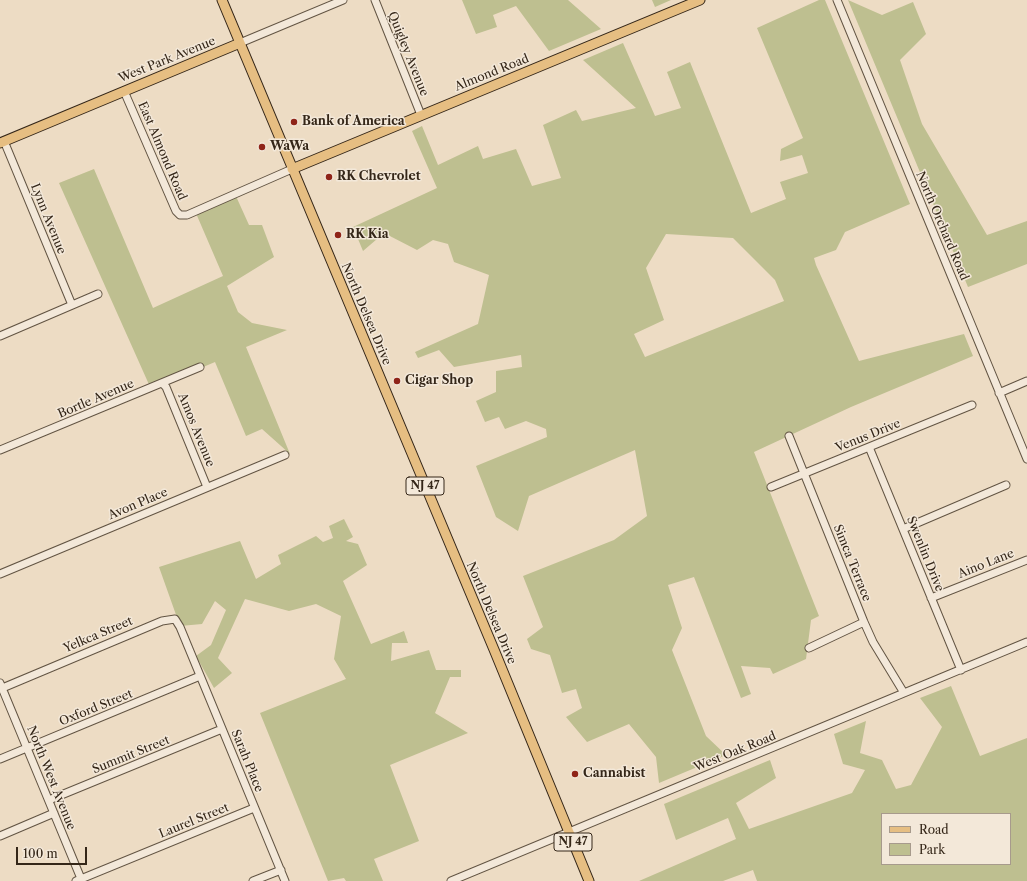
<!DOCTYPE html>
<html>
<head>
<meta charset="utf-8">
<style>
	body { margin:0 }
	#map { position:relative; width:1027px; height:881px; overflow:hidden; background:#eddcc4; font-family:"Libre Caslon Text",serif }
	canvas { display:block }
	.legend { position:absolute; left:881px; top:813px; width:130px; height:52px; box-sizing:border-box; background:#f3e8d9; border:1px solid #a79a8c; margin:0; padding:5px 7px; list-style:none; font-size:12px; color:#342618 }
	.legend li { display:flex; align-items:center; gap:8px; height:20px }
	.legend b { width:20px; border:1px solid #a79a8c }
	.scale { position:absolute; left:16px; top:847px; width:71px; height:18px; box-sizing:border-box; border:2px solid #342618; border-top:0; padding-left:5px; font-size:12px; line-height:14px; white-space:nowrap; color:#342618; -webkit-text-stroke:3px #f3e8d9; paint-order:stroke }
</style>
</head>
<body>
<div id="map">
<canvas width="1027" height="881"></canvas>
<ul class="legend">
<li><b style="height:5px;background:#e6be82"></b>Road</li>
<li><b style="height:11px;background:#bebf90"></b>Park</li>
</ul>
<div class="scale">100 m</div>
</div>
<script>
const context = document.querySelector('canvas').getContext('2d');
context.lineJoin = 'round';
function paint(path, color) {
  context.fillStyle = color;
  context.fill(path, 'evenodd');
}
function poly(rows) {
  const path = new Path2D();
  for (const r of rows) {
    path.moveTo(r[0], r[1]);
    for (let i = 2; i < r.length; i += 2) path.lineTo(r[i], r[i + 1]);
  }
  return path;
}
function trace(path, color, width, dash) {
  context.strokeStyle = color;
  context.lineWidth = width;
  context.lineCap = dash ? 'butt' : 'round';
  context.setLineDash(dash || []);
  context.stroke(path);
}
function label(font, color, halo, rows, align = 'center') {
  context.font = font + ' "Libre Caslon Text",serif';
  context.lineWidth = 3;
  context.setLineDash([]);
  context.textBaseline = 'middle';
  context.strokeStyle = halo;
  context.fillStyle = color;
  for (const [text, x, y, turn = 0] of rows) {
    context.save();
    context.translate(x, y);
    context.rotate((+turn || 0) * Math.PI / 180);
    context.textAlign = isNaN(turn) ? turn : align;
    if (halo) context.strokeText(text, 0, 0);
    context.fillText(text, 0, 0);
    context.restore();
  }
}
paint(poly([
	[462,0,568,0,601,29,549,51,516,6,493,15,497,27,476,34],
	[652,0,671,0,655,7],
	[819,0,825,0,910,204,845,232,836,250,814,258,816,265,859,361,964,334,973,356,851,407,754,452,819,616,811,620,806,659,773,674,770,668,741,666,751,694,741,698,694,577,668,585,682,628,672,650,706,736,726,755,659,783,656,757,629,724,587,742,566,717,582,708,576,689,562,693,550,655,531,649,527,639,543,627,523,576,614,540,647,516,635,450,529,496,518,531,496,517,476,466,547,437,546,429,526,421,505,429,499,417,485,422,476,401,496,392,496,371,522,367,521,355,454,367,439,350,418,358,415,352,478,324,489,275,454,262,448,244,433,240,417,250,384,233,363,251,353,227,437,188,412,131,422,126,438,165,478,146,483,159,516,149,532,186,561,178,543,125,576,110,582,121,636,108,583,60,623,43,655,116,681,108,667,72,690,62,751,213,786,199,780,182,808,173,802,155,780,161,781,149,803,138,757,28],
	[666,234,733,238,775,280,784,301,645,357,634,334,664,320,646,268],
	[848,0,882,15,913,2,926,34,900,60,922,124,987,235,1027,221,1027,264,968,287],
	[94,169,153,308,223,276,195,211,235,194,249,225,262,225,274,257,227,286,238,312,252,323,287,330,246,347,290,454,262,429,246,436,215,362,151,389,59,183],
	[344,519,353,537,346,541,358,544,367,565,343,581,371,644,404,631,408,643,392,643,391,661,429,650,436,670,461,670,461,677,450,677,435,713,468,733,390,765,419,841,374,859,383,881,346,881,344,878,328,881,260,713,346,679,334,659,341,616,316,604,289,611,245,599,218,658,232,673,214,688,196,656,211,645,226,610,215,601,202,624,180,626,159,567,240,541,256,579,281,564,278,555,316,536,323,542,333,538,329,526],
	[951,686,980,756,1027,738,1027,881,757,881,753,870,723,881,639,881,736,839,728,818,676,840,664,804,770,760,776,778,736,803,749,829,852,793,865,770,843,764,834,734,866,721,860,753,882,760,896,789,911,785,942,727,920,698],
	[882,814,1010,814,1010,864,882,864]
]), '#bebf90');
const minor = poly([
	[375,0,421,115],
	[837,0,1027,459],
	[240,43,343,0],
	[124,91,176,211,180,215,187,215,292,169],
	[4,141,72,305],
	[0,336,98,294],
	[162,383,166,387,207,487],
	[999,393,1027,381],
	[789,436,864,622,873,642,904,693],
	[869,447,961,670],
	[0,450,200,367],
	[771,487,972,405],
	[903,529,1006,485],
	[0,574,285,455],
	[931,598,1027,560],
	[809,648,864,622],
	[0,683,82,881],
	[0,689,162,621,175,619,180,627,285,881],
	[0,759,200,676],
	[49,800,222,729],
	[0,836,54,813],
	[76,881,254,808],
	[253,881,281,870],
	[451,881,1027,642]
]);
const major = poly([
	[222,0,495,652,589,881],
	[0,143,240,43],
	[292,169,700,0]
]);
trace(minor, '#625443', 9);
trace(major, '#342618', 11);
trace(minor, '#f3e8d9', 7);
trace(major, '#e6be82', 9);
for (const [x, y, r, color] of [
	[294,122,4,"#8f2418"],
	[262,147,4,"#8f2418"],
	[329,177,4,"#8f2418"],
	[338,235,4,"#8f2418"],
	[397,381,4,"#8f2418"],
	[575,774,4,"#8f2418"]
]) {
  const dot = new Path2D();
  dot.arc(x, y, r, 0, 2 * Math.PI);
  context.fillStyle = color;
  context.fill(dot);
  trace(dot, '#f3e8d9', 1.5);
}
for (const [x, y, w] of [
	[425,486,38],
	[573,842,38]
]) {
  const box = new Path2D();
  box.roundRect(x - w / 2, y - 9, w, 18, 3);
  context.fillStyle = '#f3e8d9';
  context.fill(box);
  trace(box, '#342618', 1);
}
label('bold 11px', '#342618', null, [
	["NJ 47",425,486],
	["NJ 47",573,842]
]);
label('12px', '#342618', '#f3e8d9', [
	["Quigley Avenue",408,54,68],
	["West Park Avenue",167,60,-22],
	["Almond Road",492,73,-22],
	["East Almond Road",162,151,67],
	["Lynn Avenue",48,219,68],
	["North Orchard Road",942,226,67],
	["North Delsea Drive",366,314,67],
	["Bortle Avenue",96,399,-23],
	["Amos Avenue",196,430,68],
	["Venus Drive",868,436,-22],
	["Avon Place",138,504,-23],
	["Swenlin Drive",925,554,68],
	["Simca Terrace",852,563,68],
	["Aino Lane",986,564,-22],
	["North Delsea Drive",491,613,67],
	["Yelkca Street",98,635,-23],
	["Oxford Street",96,708,-22],
	["West Oak Road",735,752,-22],
	["Summit Street",131,755,-22],
	["Sarah Place",247,761,68],
	["North West Avenue",51,778,68],
	["Laurel Street",194,821,-22]
]);
label('bold 12px', '#342618', '#f3e8d9', [
	["Bank of America",302,122],
	["WaWa",270,147],
	["RK Chevrolet",337,177],
	["RK Kia",346,235],
	["Cigar Shop",405,381],
	["Cannabist",583,774]
], 'left');
</script>
</body>
</html>
